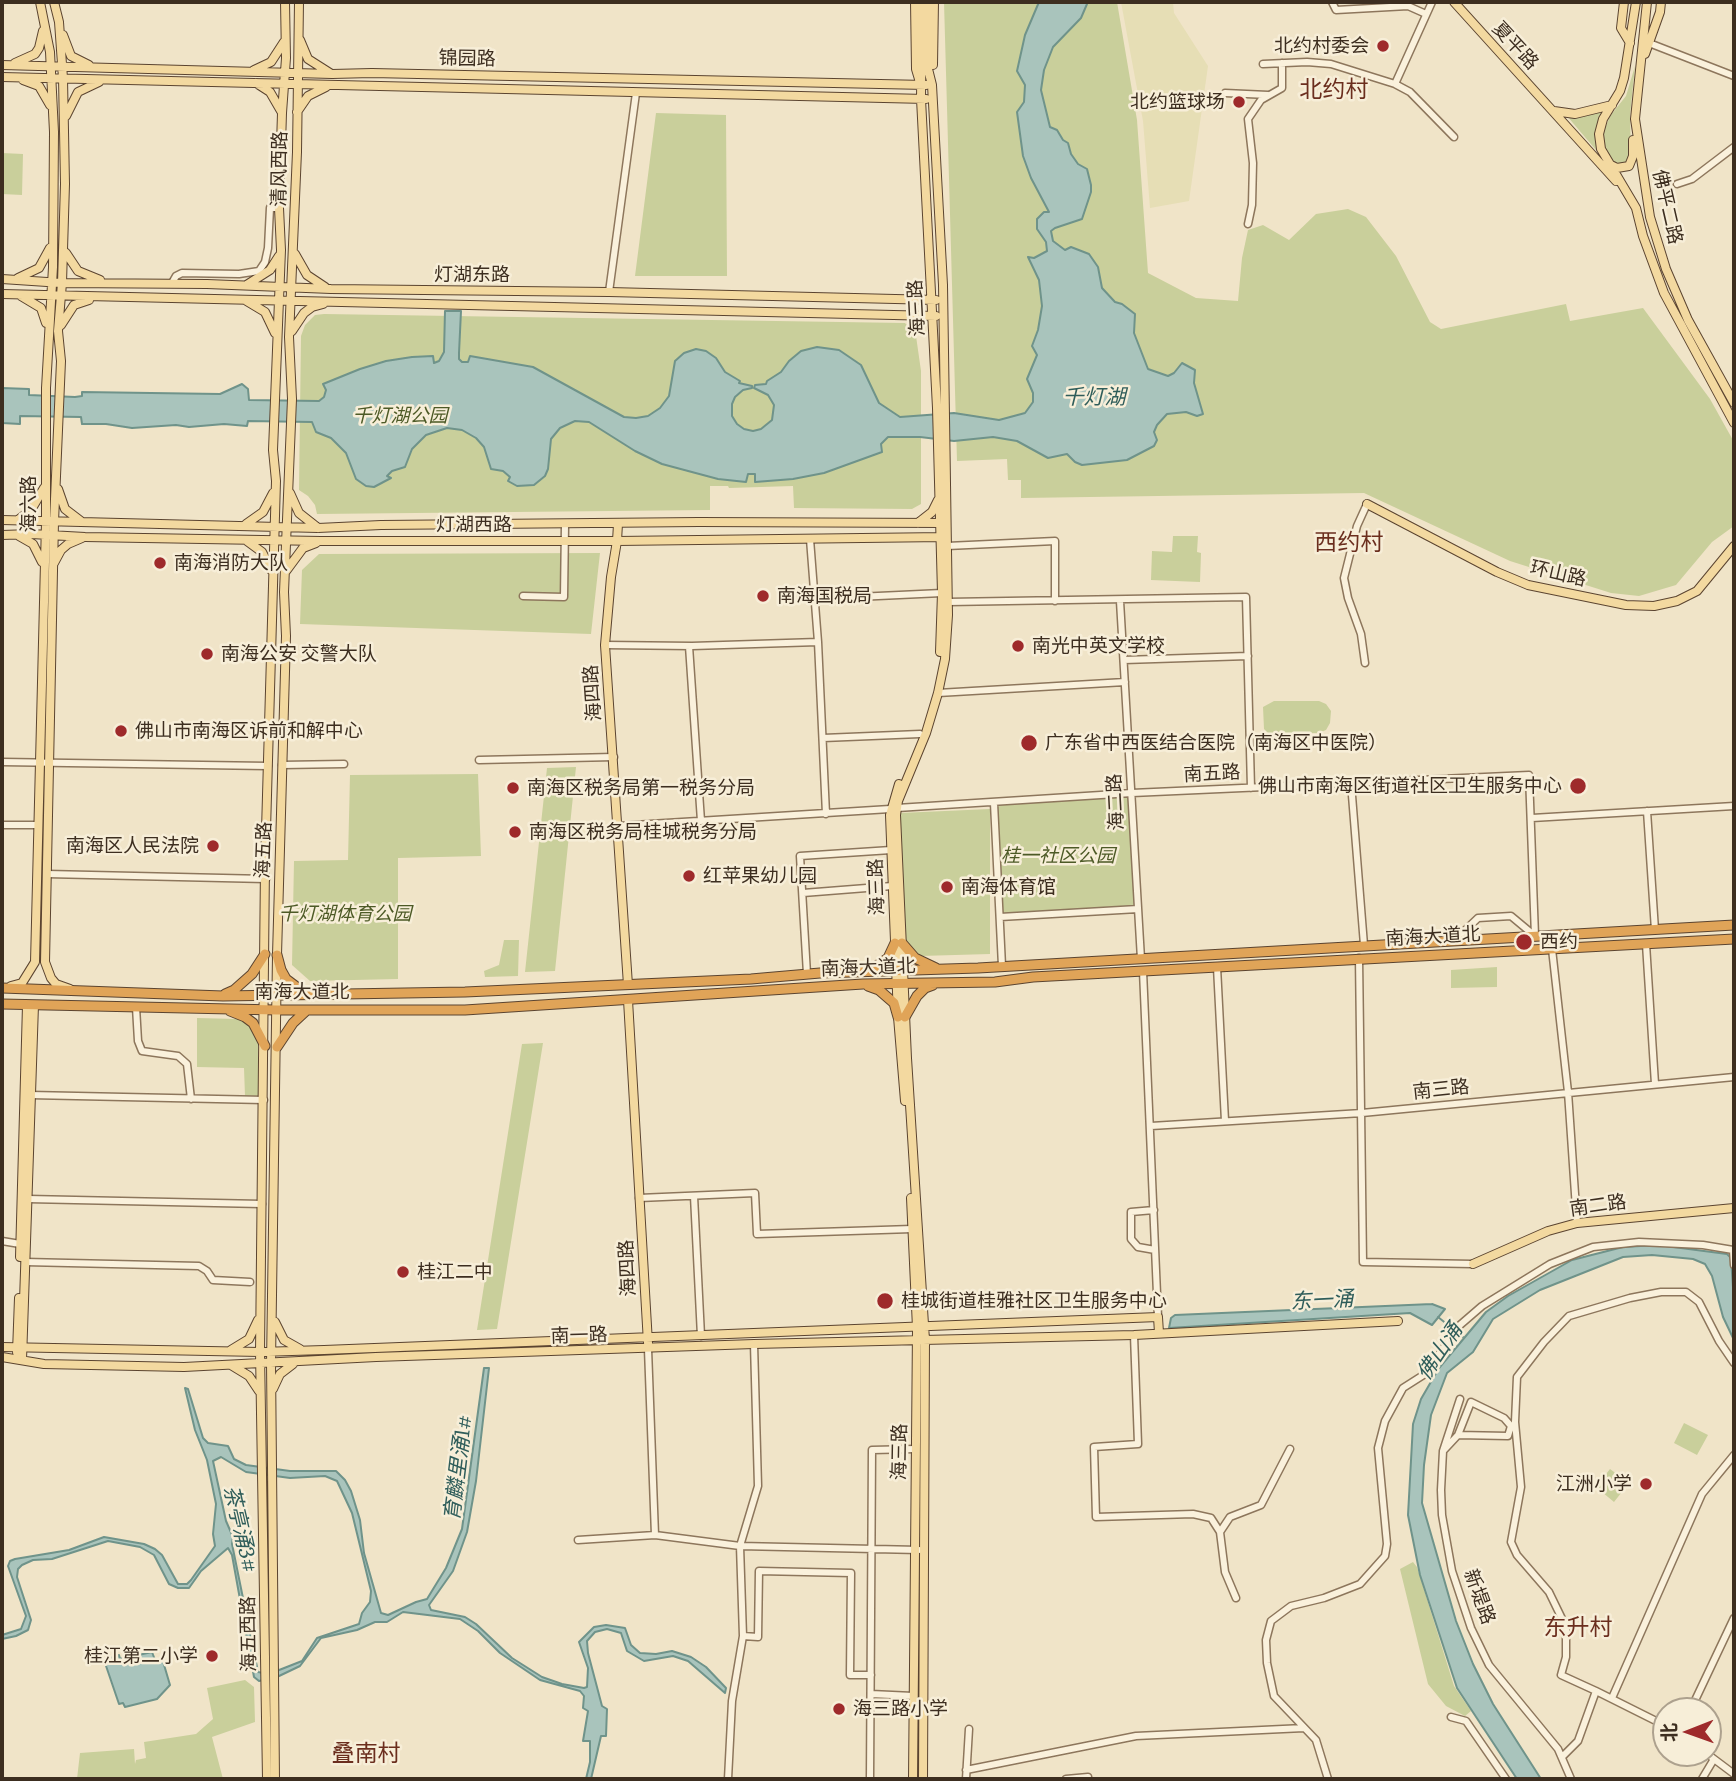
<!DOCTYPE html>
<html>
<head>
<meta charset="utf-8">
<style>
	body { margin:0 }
	#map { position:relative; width:1736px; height:1781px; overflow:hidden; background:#f0e4c8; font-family:Literata,"Noto Sans SC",serif }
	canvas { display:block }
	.frame { position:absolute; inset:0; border:4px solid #3d2e20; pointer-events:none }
	.north { position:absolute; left:1652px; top:1697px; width:70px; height:70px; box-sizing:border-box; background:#f7eed8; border:2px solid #ada18e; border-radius:50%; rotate:269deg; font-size:19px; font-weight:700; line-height:28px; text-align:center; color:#3d2e20 }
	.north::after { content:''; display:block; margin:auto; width:24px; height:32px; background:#9e2a2b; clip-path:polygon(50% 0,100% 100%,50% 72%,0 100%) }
</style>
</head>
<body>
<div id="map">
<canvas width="1736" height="1781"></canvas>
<div class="frame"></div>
<div class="north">北</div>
</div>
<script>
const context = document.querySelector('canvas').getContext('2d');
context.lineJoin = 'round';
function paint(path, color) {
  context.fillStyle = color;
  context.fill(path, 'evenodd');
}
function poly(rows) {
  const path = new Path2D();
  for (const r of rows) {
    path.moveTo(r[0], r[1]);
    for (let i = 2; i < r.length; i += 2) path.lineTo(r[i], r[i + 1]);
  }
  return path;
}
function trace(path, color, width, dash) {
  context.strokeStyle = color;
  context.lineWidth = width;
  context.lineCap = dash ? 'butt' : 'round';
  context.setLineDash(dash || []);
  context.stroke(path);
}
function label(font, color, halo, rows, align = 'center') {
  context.font = font + ' Literata,"Noto Sans SC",serif';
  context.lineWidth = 5;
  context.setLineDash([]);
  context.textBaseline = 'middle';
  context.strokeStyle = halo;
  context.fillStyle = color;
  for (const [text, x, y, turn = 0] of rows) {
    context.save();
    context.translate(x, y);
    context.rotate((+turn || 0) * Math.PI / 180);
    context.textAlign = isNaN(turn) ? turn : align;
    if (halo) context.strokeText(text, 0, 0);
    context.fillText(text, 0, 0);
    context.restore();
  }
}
paint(poly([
	[1121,2,1173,2,1174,13,1208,66,1189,201,1150,208,1143,121]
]), '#e6deb5');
paint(poly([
	[944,2,1117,2,1137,120,1148,273,1196,298,1238,301,1242,258,1248,230,1263,225,1289,240,1316,214,1348,209,1366,217,1396,256,1430,322,1441,329,1566,304,1570,321,1643,308,1710,399,1734,442,1734,526,1712,542,1676,585,1639,596,1611,593,1510,561,1364,493,1021,498,1021,480,1008,480,1007,459,957,461],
	[1635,66,1630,115,1631,158,1624,166,1612,163,1603,146,1602,136,1610,116,1626,96],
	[1603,110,1596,130,1596,150,1567,116,1587,116],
	[656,113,726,115,727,276,635,276],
	[2,153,23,154,22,195,2,194],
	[324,314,905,323,916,336,921,371,921,504,912,509,794,508,793,486,729,488,728,486,710,486,710,510,317,514,315,505,308,496,299,490,301,336,305,325,315,315],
	[1173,536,1198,536,1197,552,1201,553,1200,582,1151,580,1152,551,1172,552],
	[600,553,591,634,300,624,302,570,319,554],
	[1274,701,1319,701,1326,704,1331,711,1330,723,1326,730,1319,733,1268,733,1264,729,1263,707],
	[576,767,555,971,525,972,547,768],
	[478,774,481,856,398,858,398,979,310,981,292,965,294,861,348,860,350,775],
	[1132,793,1138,909,1000,917,994,803],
	[990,809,990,954,920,956,912,951,906,943,900,813],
	[504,940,519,940,518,976,485,977,484,971,499,965],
	[1497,967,1497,987,1451,988,1451,970],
	[197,1018,237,1019,249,1024,258,1040,258,1097,245,1096,244,1068,197,1067],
	[543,1043,497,1329,477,1330,522,1044],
	[1684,1423,1708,1435,1697,1455,1674,1443],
	[1610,1469,1629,1483,1614,1502,1596,1487],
	[1413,1562,1417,1567,1454,1686,1471,1711,1465,1716,1446,1706,1428,1684,1400,1569],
	[245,1680,254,1687,255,1722,212,1737,223,1779,77,1779,80,1753,134,1749,135,1764,136,1760,146,1758,144,1742,196,1734,213,1719,207,1688]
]), '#c9cf9b');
const water = poly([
	[1039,2,1086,2,1087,4,1081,18,1053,47,1044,70,1041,90,1050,127,1057,130,1063,140,1068,143,1071,154,1078,164,1087,169,1091,185,1091,192,1082,219,1055,228,1051,231,1053,241,1065,250,1071,247,1089,254,1098,267,1102,288,1115,302,1122,304,1135,314,1134,333,1148,369,1168,376,1174,373,1182,363,1195,370,1194,383,1203,414,1197,416,1186,412,1167,414,1157,425,1154,432,1157,440,1154,446,1127,460,1082,465,1075,462,1067,454,1048,458,1017,441,993,437,954,441,920,437,888,437,881,444,882,452,824,473,793,479,755,482,755,474,748,474,746,482,718,479,662,464,635,451,589,422,575,421,560,428,551,439,548,469,545,476,534,485,517,486,508,481,510,477,503,471,491,469,484,447,476,438,462,430,447,428,426,435,412,449,405,467,392,471,387,476,391,478,374,487,366,486,356,479,346,453,331,438,316,432,312,422,248,421,247,426,224,424,189,427,176,425,132,428,106,424,82,424,81,417,20,416,20,424,2,423,2,388,29,389,29,395,75,397,82,396,82,392,220,394,242,384,248,389,249,400,319,401,324,397,326,390,323,384,360,369,386,361,412,357,433,356,434,363,439,361,444,352,445,311,461,311,459,353,459,359,462,362,468,362,470,356,533,367,624,417,636,418,648,416,660,408,669,396,675,361,684,353,696,349,706,351,716,358,725,372,740,381,739,383,752,386,752,388,743,390,735,397,732,404,732,416,737,424,744,429,753,431,761,429,772,420,774,405,768,395,754,388,755,385,766,384,767,381,781,372,789,361,801,351,817,347,839,350,861,365,879,403,900,417,954,413,999,420,1025,413,1033,402,1033,393,1027,379,1037,355,1032,346,1038,330,1042,306,1039,280,1028,257,1034,258,1047,251,1046,242,1037,229,1037,219,1044,212,1049,212,1031,178,1023,156,1017,112,1024,102,1025,85,1017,71,1025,35,1039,2],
	[1658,1245,1727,1254,1731,1258,1734,1302,1734,1340,1723,1317,1712,1276,1705,1264,1693,1259,1652,1255,1623,1257,1540,1290,1493,1319,1473,1352,1447,1373,1431,1415,1424,1465,1422,1503,1456,1621,1473,1664,1493,1704,1541,1779,1517,1779,1457,1688,1420,1575,1408,1515,1413,1424,1421,1399,1439,1368,1486,1312,1508,1296,1572,1260,1623,1247,1658,1245],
	[1432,1304,1445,1309,1432,1325,1410,1313,1169,1328,1171,1318,1175,1315,1432,1304],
	[484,1368,489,1368,476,1481,467,1532,453,1571,429,1605,431,1610,465,1617,476,1624,512,1658,542,1677,562,1684,584,1688,587,1687,588,1668,579,1642,594,1627,606,1625,625,1628,631,1645,640,1653,656,1654,672,1651,691,1657,706,1667,726,1688,725,1693,688,1661,673,1656,644,1661,627,1651,621,1633,607,1629,595,1632,587,1641,588,1653,602,1706,607,1709,606,1736,601,1736,591,1779,586,1779,590,1762,590,1741,583,1741,588,1711,583,1708,584,1696,580,1691,540,1680,500,1653,478,1631,460,1619,403,1612,387,1622,375,1622,357,1630,321,1638,300,1666,277,1677,259,1681,254,1677,232,1555,228,1548,201,1571,189,1588,178,1588,169,1584,154,1555,140,1547,108,1541,52,1559,33,1560,22,1565,18,1569,17,1577,31,1620,28,1630,16,1636,2,1639,2,1635,21,1629,26,1616,8,1566,10,1561,15,1559,69,1550,104,1537,144,1544,155,1549,162,1555,178,1584,187,1584,191,1580,215,1546,213,1534,216,1504,207,1460,195,1430,185,1388,188,1389,203,1438,208,1443,228,1446,234,1459,246,1465,290,1471,336,1471,345,1480,351,1491,360,1520,364,1553,381,1613,388,1615,416,1602,427,1599,446,1568,462,1529,484,1368],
	[221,1457,246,1472,290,1478,325,1476,337,1481,352,1513,371,1591,370,1602,362,1613,359,1624,317,1638,302,1661,269,1674,258,1672,232,1544,233,1537,226,1521,213,1461,221,1457],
	[152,1652,155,1660,162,1658,170,1685,157,1699,125,1707,123,1703,119,1704,104,1660,119,1655,120,1659,152,1652]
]);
paint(water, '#a9c4bc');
trace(water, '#6f938a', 2);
trace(poly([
	[1438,1317,1463,1337]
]), '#6f938a', 2);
const minor = poly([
	[1332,2,1336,10,1408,6,1426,14],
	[1649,43,1734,76],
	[1263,64,1307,62,1331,64,1395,84,1410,92,1454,137],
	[1395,84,1432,2],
	[1225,93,1268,95],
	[1677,184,1692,179,1734,147],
	[1248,224,1252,205,1253,163,1248,119,1261,100,1282,88,1282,63],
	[172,283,176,276,182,273,239,274,259,271,265,262,268,248,270,208,279,208],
	[609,292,636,93],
	[810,539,818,642,826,814],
	[947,546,1055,541,1055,601],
	[523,596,564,597,565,525],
	[814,599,942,593],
	[1120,601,1141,959],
	[948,602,1246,597,1251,788],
	[605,645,692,646,818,642],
	[689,646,701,821],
	[1124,660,1248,656],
	[1365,663,1361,634,1348,598,1344,578,1357,526,1367,504],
	[938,693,1125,682],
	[823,738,920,734],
	[479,760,614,757],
	[2,762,268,766],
	[282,765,344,764],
	[1351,783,1364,945],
	[994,803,1002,966],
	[897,808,1132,793,1529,775,1535,936],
	[1647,811,1655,930],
	[1532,818,1734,806],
	[2,825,38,825],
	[618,826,890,809],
	[47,874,266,879],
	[803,893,892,886],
	[1000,917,1138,909],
	[1455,940,1478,918,1511,916,1535,936],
	[1646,944,1655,1084],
	[1552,949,1568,1092,1577,1223],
	[1359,958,1363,1262,1473,1264],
	[1217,967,1225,1121],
	[1143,971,1158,1317],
	[807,974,800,856,891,850],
	[136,1007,138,1041,142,1051,178,1056,187,1064,191,1099],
	[30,1095,264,1100],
	[1151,1126,1362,1113,1734,1077],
	[694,1196,701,1336],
	[639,1198,755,1193,757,1234,912,1229],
	[28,1199,262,1204],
	[1154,1210,1131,1212,1131,1239,1138,1247,1155,1250],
	[2,1241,20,1244],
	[25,1262,199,1266,207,1271,213,1280,250,1282],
	[1134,1335,1138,1444,1094,1447,1096,1517,1193,1514,1211,1518,1220,1532,1225,1572,1236,1598],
	[648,1349,655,1535],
	[1460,1399,1443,1451,1441,1490,1442,1515,1452,1571,1471,1628,1489,1665,1558,1749,1571,1779],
	[1444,1450,1458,1435,1471,1402,1504,1418,1511,1426,1508,1436,1458,1435],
	[1220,1532,1230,1517,1261,1505,1290,1449],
	[578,1540,655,1535,740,1546,919,1550],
	[743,1636,758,1637,759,1571,851,1573,850,1675,871,1675],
	[1596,1691,1561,1675,1566,1657,1566,1627,1549,1592,1517,1555,1511,1542,1521,1487,1515,1422,1517,1377,1544,1342,1569,1316,1630,1298,1661,1292,1686,1292,1699,1302,1719,1341,1734,1363],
	[871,1694,913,1696],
	[1612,1698,1702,1494,1734,1455],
	[1690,1711,1734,1618],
	[1451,1717,1466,1721,1506,1779],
	[1706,1753,1734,1774],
	[1562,1757,1578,1741,1596,1691,1666,1726],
	[966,1770,1136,1736,1304,1728],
	[728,1779,732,1701,743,1636,740,1546,758,1486,754,1344],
	[870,1779,872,1450,915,1449],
	[966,1779,969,1729],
	[1066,1779,1088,1777],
	[1328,1779,1316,1740,1274,1696,1267,1663,1266,1640,1271,1621,1291,1606,1324,1598,1360,1584,1385,1556,1387,1544,1378,1448,1385,1421,1403,1388,1425,1374,1460,1325,1482,1306,1550,1264,1593,1247,1639,1242,1703,1245,1733,1250,1734,1265],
	[1702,1779,1714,1759]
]);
const major = poly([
	[54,2,59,22,63,78,65,184,62,283,58,331,61,361,54,522,45,962,51,978,56,984,70,989],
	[915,2,916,69,919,79],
	[922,2,921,99,937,408,942,593,940,652],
	[1454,2,1616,181],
	[1624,2,1621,28,1630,43],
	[1636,2,1624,78,1620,91,1603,119,1599,134,1601,149,1636,208,1643,236,1664,293,1734,423],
	[1647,2,1635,119,1650,217,1666,269,1688,320,1734,403],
	[63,35,71,56,89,65],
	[300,40,308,59,330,73],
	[1645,54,1660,12,1661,2],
	[15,63,35,54,39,48,43,31],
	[2,65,332,74,372,73,926,85],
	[933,65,934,2],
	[254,70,271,62,284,42],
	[2,77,926,99],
	[23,80,39,86,50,105],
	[256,83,270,92,281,111],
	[1554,111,1575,114,1612,105],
	[297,112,308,96,326,87],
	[66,116,78,92,99,82],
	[1611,165,1617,168,1629,166,1633,156,1633,140],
	[66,253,78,271,100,280],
	[295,254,307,275,325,287],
	[18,278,39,268,50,248],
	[2,279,62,283,207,284,331,289,609,292,936,300],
	[248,284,270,270,279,256],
	[2,294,936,316],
	[21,296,41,308,46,323],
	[245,300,265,312,275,333],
	[61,325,74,305,89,300],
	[292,331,304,313,312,307,323,304],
	[58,489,65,509,82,522],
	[290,493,299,513,318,528],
	[1367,504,1497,572,1528,585,1626,605,1654,606,1677,601,1697,591,1734,546],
	[2,520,318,528,381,525,699,522,944,523],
	[18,520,31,510,44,488],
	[918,523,932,512,938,500],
	[246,524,263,512,273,493],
	[618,524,617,541,611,577,605,645,628,985],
	[2,535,31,534,85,537,321,541,617,541,944,537],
	[19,536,33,544,42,562],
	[247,541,262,552,271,570],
	[54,563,61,550,68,544,82,538],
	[286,571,303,548,316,543],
	[899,784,890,815,898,1017,905,1101],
	[11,986,22,983,35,962,46,522,46,388,53,267,54,132,50,52,40,2],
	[628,1000,648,1343],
	[911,1198,917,1328,913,1779],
	[20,1257,27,1005],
	[1473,1264,1548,1231,1577,1223,1734,1208],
	[275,1322,284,1340,300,1349],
	[2,1347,260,1352,324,1350,1158,1317,1159,1333],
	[231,1350,249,1339,258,1320],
	[17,1352,19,1298],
	[2,1357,44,1364,184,1367,376,1357,754,1344,1134,1335,1398,1321],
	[22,1360,34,1005],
	[231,1365,249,1376,259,1391],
	[273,1389,280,1374,293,1364],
	[267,1779,260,1352,265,865,276,481,273,450,281,250,279,208,282,113,286,58,285,2],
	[275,1779,271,1363,277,955,286,636,284,592,292,399,289,337,297,152,299,2],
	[923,1779,925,1340,907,1058,896,815,898,801,926,733,938,693,945,659,948,615,943,285,932,85,928,69,927,2]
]);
const highway = poly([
	[902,943,915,958,936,968],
	[277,955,281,970,286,979,306,994],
	[872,969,888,958,895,943],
	[868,986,879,990,894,1003,898,1017],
	[2,988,223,996,465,992,751,979,820,973,978,968,1734,925],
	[225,994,234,990,252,974,265,954],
	[2,1004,277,1010,465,1010,863,984,995,982,1033,977,1734,939],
	[230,1011,245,1017,253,1023,265,1046],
	[905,1017,917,996,925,988,933,985],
	[277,1047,293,1023,307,1010]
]);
trace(minor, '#8d765c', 9);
trace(major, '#5b4430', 10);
trace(highway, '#5b4430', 11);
trace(minor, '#faf1dc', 6);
trace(major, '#f3d9a0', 8);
trace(highway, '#e0a458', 9);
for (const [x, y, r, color] of [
	[1383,46,7,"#9e2a2b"],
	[1239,102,7,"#9e2a2b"],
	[160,563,7,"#9e2a2b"],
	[763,596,7,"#9e2a2b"],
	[1018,646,7,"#9e2a2b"],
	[207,654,7,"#9e2a2b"],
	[121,731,7,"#9e2a2b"],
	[1029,743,9,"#9e2a2b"],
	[1578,786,9,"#9e2a2b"],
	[513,788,7,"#9e2a2b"],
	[515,832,7,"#9e2a2b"],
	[213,846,7,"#9e2a2b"],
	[689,876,7,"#9e2a2b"],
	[947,887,7,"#9e2a2b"],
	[1524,942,9,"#9e2a2b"],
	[403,1272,7,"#9e2a2b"],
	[885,1301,9,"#9e2a2b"],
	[1646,1484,7,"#9e2a2b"],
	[212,1656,7,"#9e2a2b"],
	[839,1709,7,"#9e2a2b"]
]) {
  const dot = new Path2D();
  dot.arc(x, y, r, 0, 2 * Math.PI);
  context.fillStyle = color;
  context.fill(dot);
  trace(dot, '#f7eed8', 2.5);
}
label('19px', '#3d2e20', '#f7eed8', [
	["北约村委会",1369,46,"right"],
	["北约篮球场",1225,102,"right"],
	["南海消防大队",174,563],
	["南海国税局",777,596],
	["南光中英文学校",1032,646],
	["南海公安 交警大队",221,654],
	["佛山市南海区诉前和解中心",135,731],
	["广东省中西医结合医院（南海区中医院）",1045,743],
	["佛山市南海区街道社区卫生服务中心",1562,786,"right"],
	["南海区税务局第一税务分局",527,788],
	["南海区税务局桂城税务分局",529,832],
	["南海区人民法院",199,846,"right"],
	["红苹果幼儿园",703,876],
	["南海体育馆",961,887],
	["西约",1540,942],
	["桂江二中",417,1272],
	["桂城街道桂雅社区卫生服务中心",901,1301],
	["江洲小学",1632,1484,"right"],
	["桂江第二小学",198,1656,"right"],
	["海三路小学",853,1709]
], 'left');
label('19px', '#3d2e20', '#f7eed8', [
	["夏平路",1515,46,47],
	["锦园路",467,59,1],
	["清风西路",280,169,-89],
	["佛平二路",1667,207,77],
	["灯湖东路",472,275],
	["海三路",917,308,-93],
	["海六路",29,504,-90],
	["灯湖西路",474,525],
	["环山路",1558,574,13],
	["海四路",593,693,-94],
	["南五路",1212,774,-3],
	["海二路",1116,802,-93],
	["海五路",264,850,-88],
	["海三路",877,887,-92],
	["南海大道北",1433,937,-3],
	["南海大道北",868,968,-2],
	["南海大道北",302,992],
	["南三路",1441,1090,-6],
	["南二路",1598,1206,-8],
	["海四路",628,1268,-93],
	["南一路",579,1336,-2],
	["海三路",900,1452,-89],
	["新堤路",1479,1597,70],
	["海五西路",249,1634,-91]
]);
label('italic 19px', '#4d5a26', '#f7eed8', [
	["千灯湖公园",400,416],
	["桂一社区公园",1058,856],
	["千灯湖体育公园",345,914]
]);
label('italic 21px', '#2f5d5a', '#f7eed8', [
	["千灯湖",1094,398],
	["东一涌",1322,1301,-3],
	["佛山涌",1440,1352,-56],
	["育麟里涌1#",459,1468,-83],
	["茶亭涌3#",240,1529,77]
]);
label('23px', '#6b2e1e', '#f7eed8', [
	["北约村",1334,90],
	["西约村",1349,543],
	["东升村",1578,1628],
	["叠南村",366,1754]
]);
</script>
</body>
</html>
